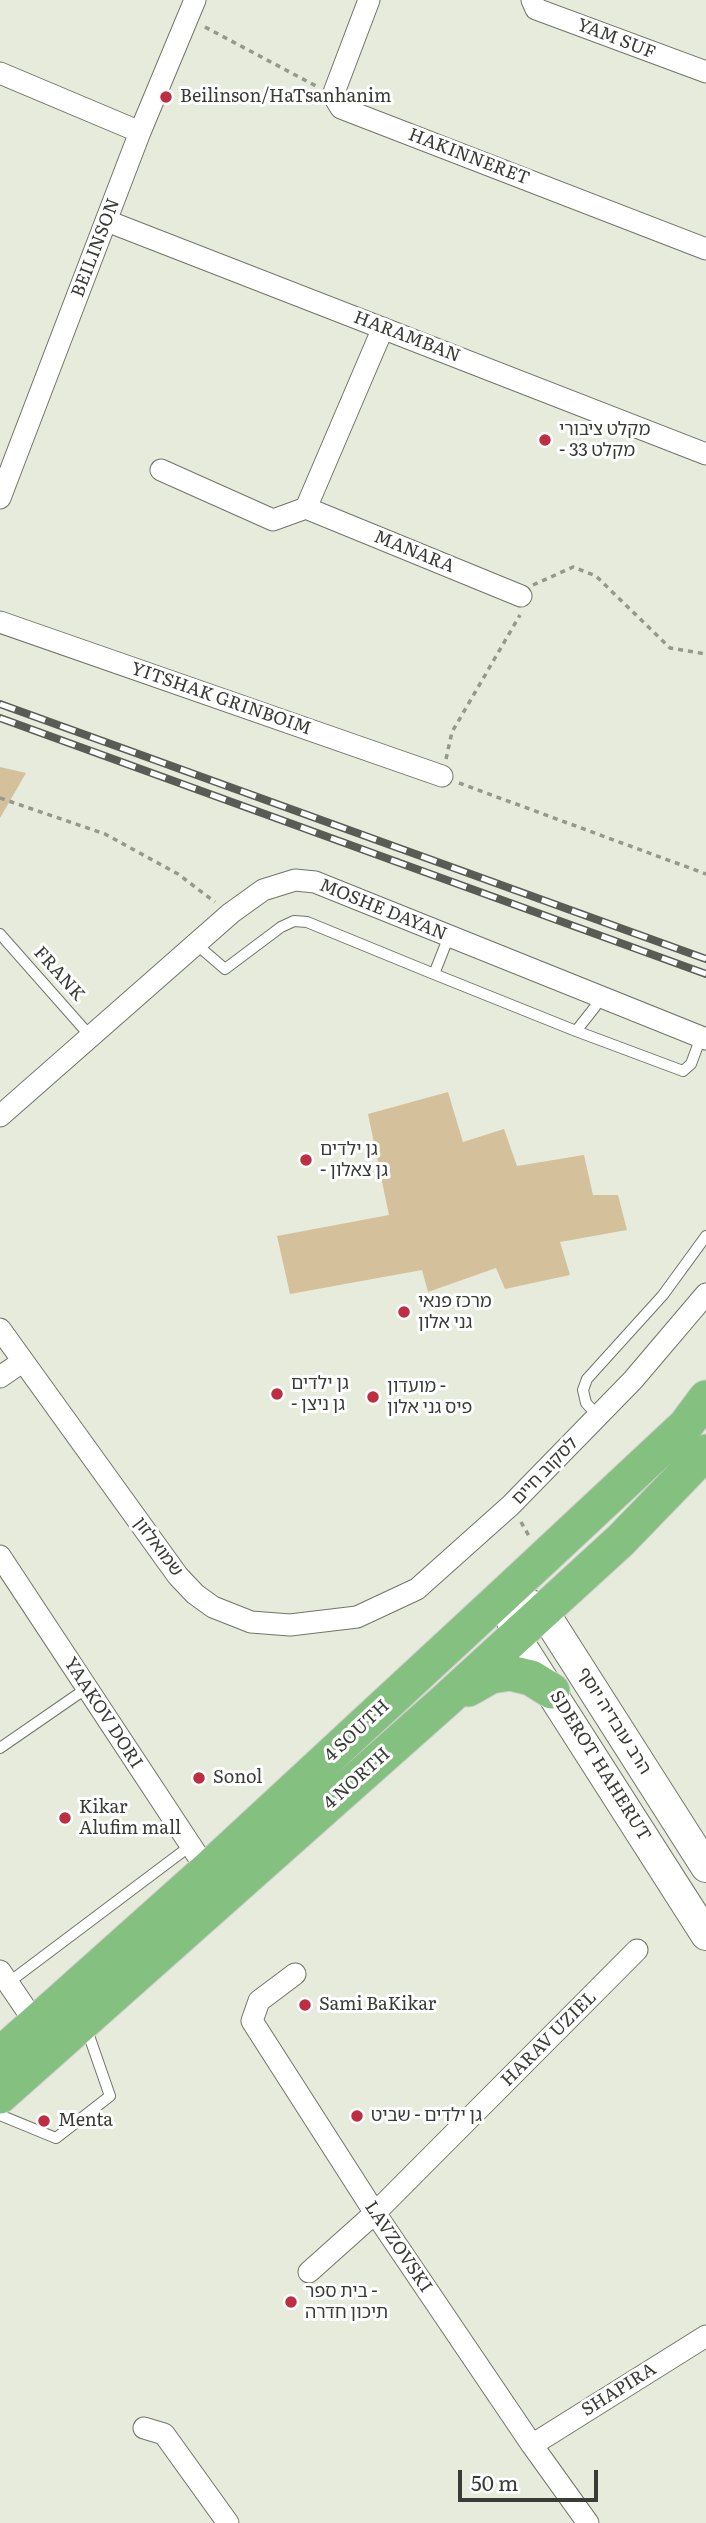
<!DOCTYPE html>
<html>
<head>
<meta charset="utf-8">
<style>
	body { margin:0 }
	#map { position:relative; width:706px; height:2523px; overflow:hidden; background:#e6ebdb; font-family:Literata,serif }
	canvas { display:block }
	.scale { position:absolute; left:458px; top:2470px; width:140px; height:32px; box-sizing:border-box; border:4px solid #393b35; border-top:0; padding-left:9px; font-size:21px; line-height:24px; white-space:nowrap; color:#393b35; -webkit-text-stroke:5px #fff; paint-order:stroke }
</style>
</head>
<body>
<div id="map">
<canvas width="706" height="2523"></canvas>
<div class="scale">50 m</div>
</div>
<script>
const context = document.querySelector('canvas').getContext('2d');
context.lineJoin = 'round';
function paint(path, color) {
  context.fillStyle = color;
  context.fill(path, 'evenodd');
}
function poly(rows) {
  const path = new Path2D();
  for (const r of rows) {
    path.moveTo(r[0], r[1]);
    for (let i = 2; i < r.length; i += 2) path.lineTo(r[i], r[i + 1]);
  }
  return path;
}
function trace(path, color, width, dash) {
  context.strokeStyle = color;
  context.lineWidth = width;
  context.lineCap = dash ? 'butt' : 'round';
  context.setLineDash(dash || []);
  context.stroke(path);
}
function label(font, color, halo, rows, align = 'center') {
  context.font = font + ' Literata,"Noto Sans Hebrew",serif';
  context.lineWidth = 6;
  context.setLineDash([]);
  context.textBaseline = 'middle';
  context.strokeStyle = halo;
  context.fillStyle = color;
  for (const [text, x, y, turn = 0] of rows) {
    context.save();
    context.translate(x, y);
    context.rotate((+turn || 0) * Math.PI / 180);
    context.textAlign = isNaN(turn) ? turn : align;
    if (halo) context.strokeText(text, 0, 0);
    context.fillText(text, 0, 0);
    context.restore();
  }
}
paint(poly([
	[0,767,26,773,0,818],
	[448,1092,463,1142,504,1129,517,1166,584,1155,593,1195,618,1195,627,1230,560,1242,570,1275,505,1289,496,1268,428,1292,422,1270,290,1294,277,1236,389,1215,368,1114]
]), '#d5c09c');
const service = poly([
	[0,934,91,1037],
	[196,944,225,969,281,927,294,921,307,922,434,974,449,936],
	[434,974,576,1031,595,1007,598,996],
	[576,1031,683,1071,691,1064,701,1037],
	[598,1416,586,1403,583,1390,587,1379,663,1295,706,1236],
	[0,1748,87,1688],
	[8,1983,190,1846],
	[0,2115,56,2138,110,2096,86,2027]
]);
const minor = poly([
	[369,0,333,95,341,108,706,249],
	[532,0,536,9,706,72],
	[0,73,140,132],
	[107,221,706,454],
	[161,470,273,520,306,508,521,596],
	[0,498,140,132,195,0],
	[306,508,383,328],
	[0,622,442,776],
	[0,1116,231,913,263,890,295,880,315,882,706,1039],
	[0,1329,178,1576,195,1594,213,1607,251,1622,290,1625,357,1617,417,1589,511,1505,633,1380,706,1294],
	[0,1377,22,1362],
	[0,1556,207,1870],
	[0,1971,36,2024],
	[295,1974,259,2001,252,2021,375,2213,532,2445,588,2523],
	[309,2272,375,2213,637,1950],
	[144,2428,164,2434,228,2523],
	[532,2445,706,2336]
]);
const secondary = poly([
	[506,1593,515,1636,706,1935],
	[522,1601,543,1611,706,1867]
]);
const trunk = poly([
	[468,1689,491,1676,510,1673,531,1678,552,1691],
	[0,2055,207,1870,506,1593,686,1425,706,1398],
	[0,2096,446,1700,621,1540,706,1452]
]);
trace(service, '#717567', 12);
trace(minor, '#717567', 23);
trace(secondary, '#717567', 32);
trace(trunk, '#ccccca', 37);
trace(poly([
	[205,27,316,86],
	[533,585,573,567,596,576,670,648,706,654],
	[446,759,452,732,520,615],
	[459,783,706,874],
	[0,798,105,834,178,874,215,902],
	[521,1522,529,1536]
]), '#95988d', 3.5, [5, 5]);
trace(service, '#fff', 10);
trace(minor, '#fff', 21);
trace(secondary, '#fff', 30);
trace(trunk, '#84c07f', 35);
const rail = poly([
	[0,704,706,959],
	[0,718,706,974]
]);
trace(rail, '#595c54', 8);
trace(rail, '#fff', 5, [16]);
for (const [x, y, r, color] of [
	[166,97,7,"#be2d42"],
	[545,440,7,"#be2d42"],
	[306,1160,7,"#be2d42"],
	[404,1312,7,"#be2d42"],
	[277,1394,7,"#be2d42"],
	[373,1397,7,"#be2d42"],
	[199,1778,7,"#be2d42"],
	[65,1818,7,"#be2d42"],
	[305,2005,7,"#be2d42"],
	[357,2116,7,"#be2d42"],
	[44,2121,7,"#be2d42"],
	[291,2302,7,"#be2d42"]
]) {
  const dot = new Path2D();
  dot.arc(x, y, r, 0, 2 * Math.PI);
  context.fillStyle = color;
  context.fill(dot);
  trace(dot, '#fff', 2.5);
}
label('18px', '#393b35', '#fff', [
	["YAM SUF",616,39,21],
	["HAKINNERET",469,157,21],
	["BEILINSON",96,248,-69],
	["HARAMBAN",407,337,21],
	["MANARA",414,552,22],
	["YITSHAK GRINBOIM",221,699,19],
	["MOSHE DAYAN",383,910,22],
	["FRANK",59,974,48],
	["לסקוב חיים",545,1471,-46],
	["שמואלזון",158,1547,53],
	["YAAKOV DORI",103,1713,57],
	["הרב עובדיה יוסף",614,1721,58],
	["4 SOUTH",357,1731,-43],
	["SDEROT HAHERUT",600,1766,58],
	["4 NORTH",357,1779,-42],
	["HARAV UZIEL",549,2039,-45],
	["LAVZOVSKI",398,2247,56],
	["SHAPIRA",619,2390,-32]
]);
label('18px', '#393b35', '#fff', [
	["Beilinson/HaTsanhanim",180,97],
	["מקלט ציבורי",559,430],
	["- מקלט 33",559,451],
	["גן ילדים",320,1150],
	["- גן צאלון",320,1171],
	["מרכז פנאי",418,1302],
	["גני אלון",418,1323],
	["גן ילדים",291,1384],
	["- גן ניצן",291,1405],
	["מועדון -",387,1387],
	["פיס גני אלון",387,1408],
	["Sonol",213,1778],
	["Kikar",79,1808],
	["Alufim mall",79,1829],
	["Sami BaKikar",319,2005],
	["גן ילדים - שביט",371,2116],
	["Menta",58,2121],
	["בית ספר -",305,2292],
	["תיכון חדרה",305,2313]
], 'left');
</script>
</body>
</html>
